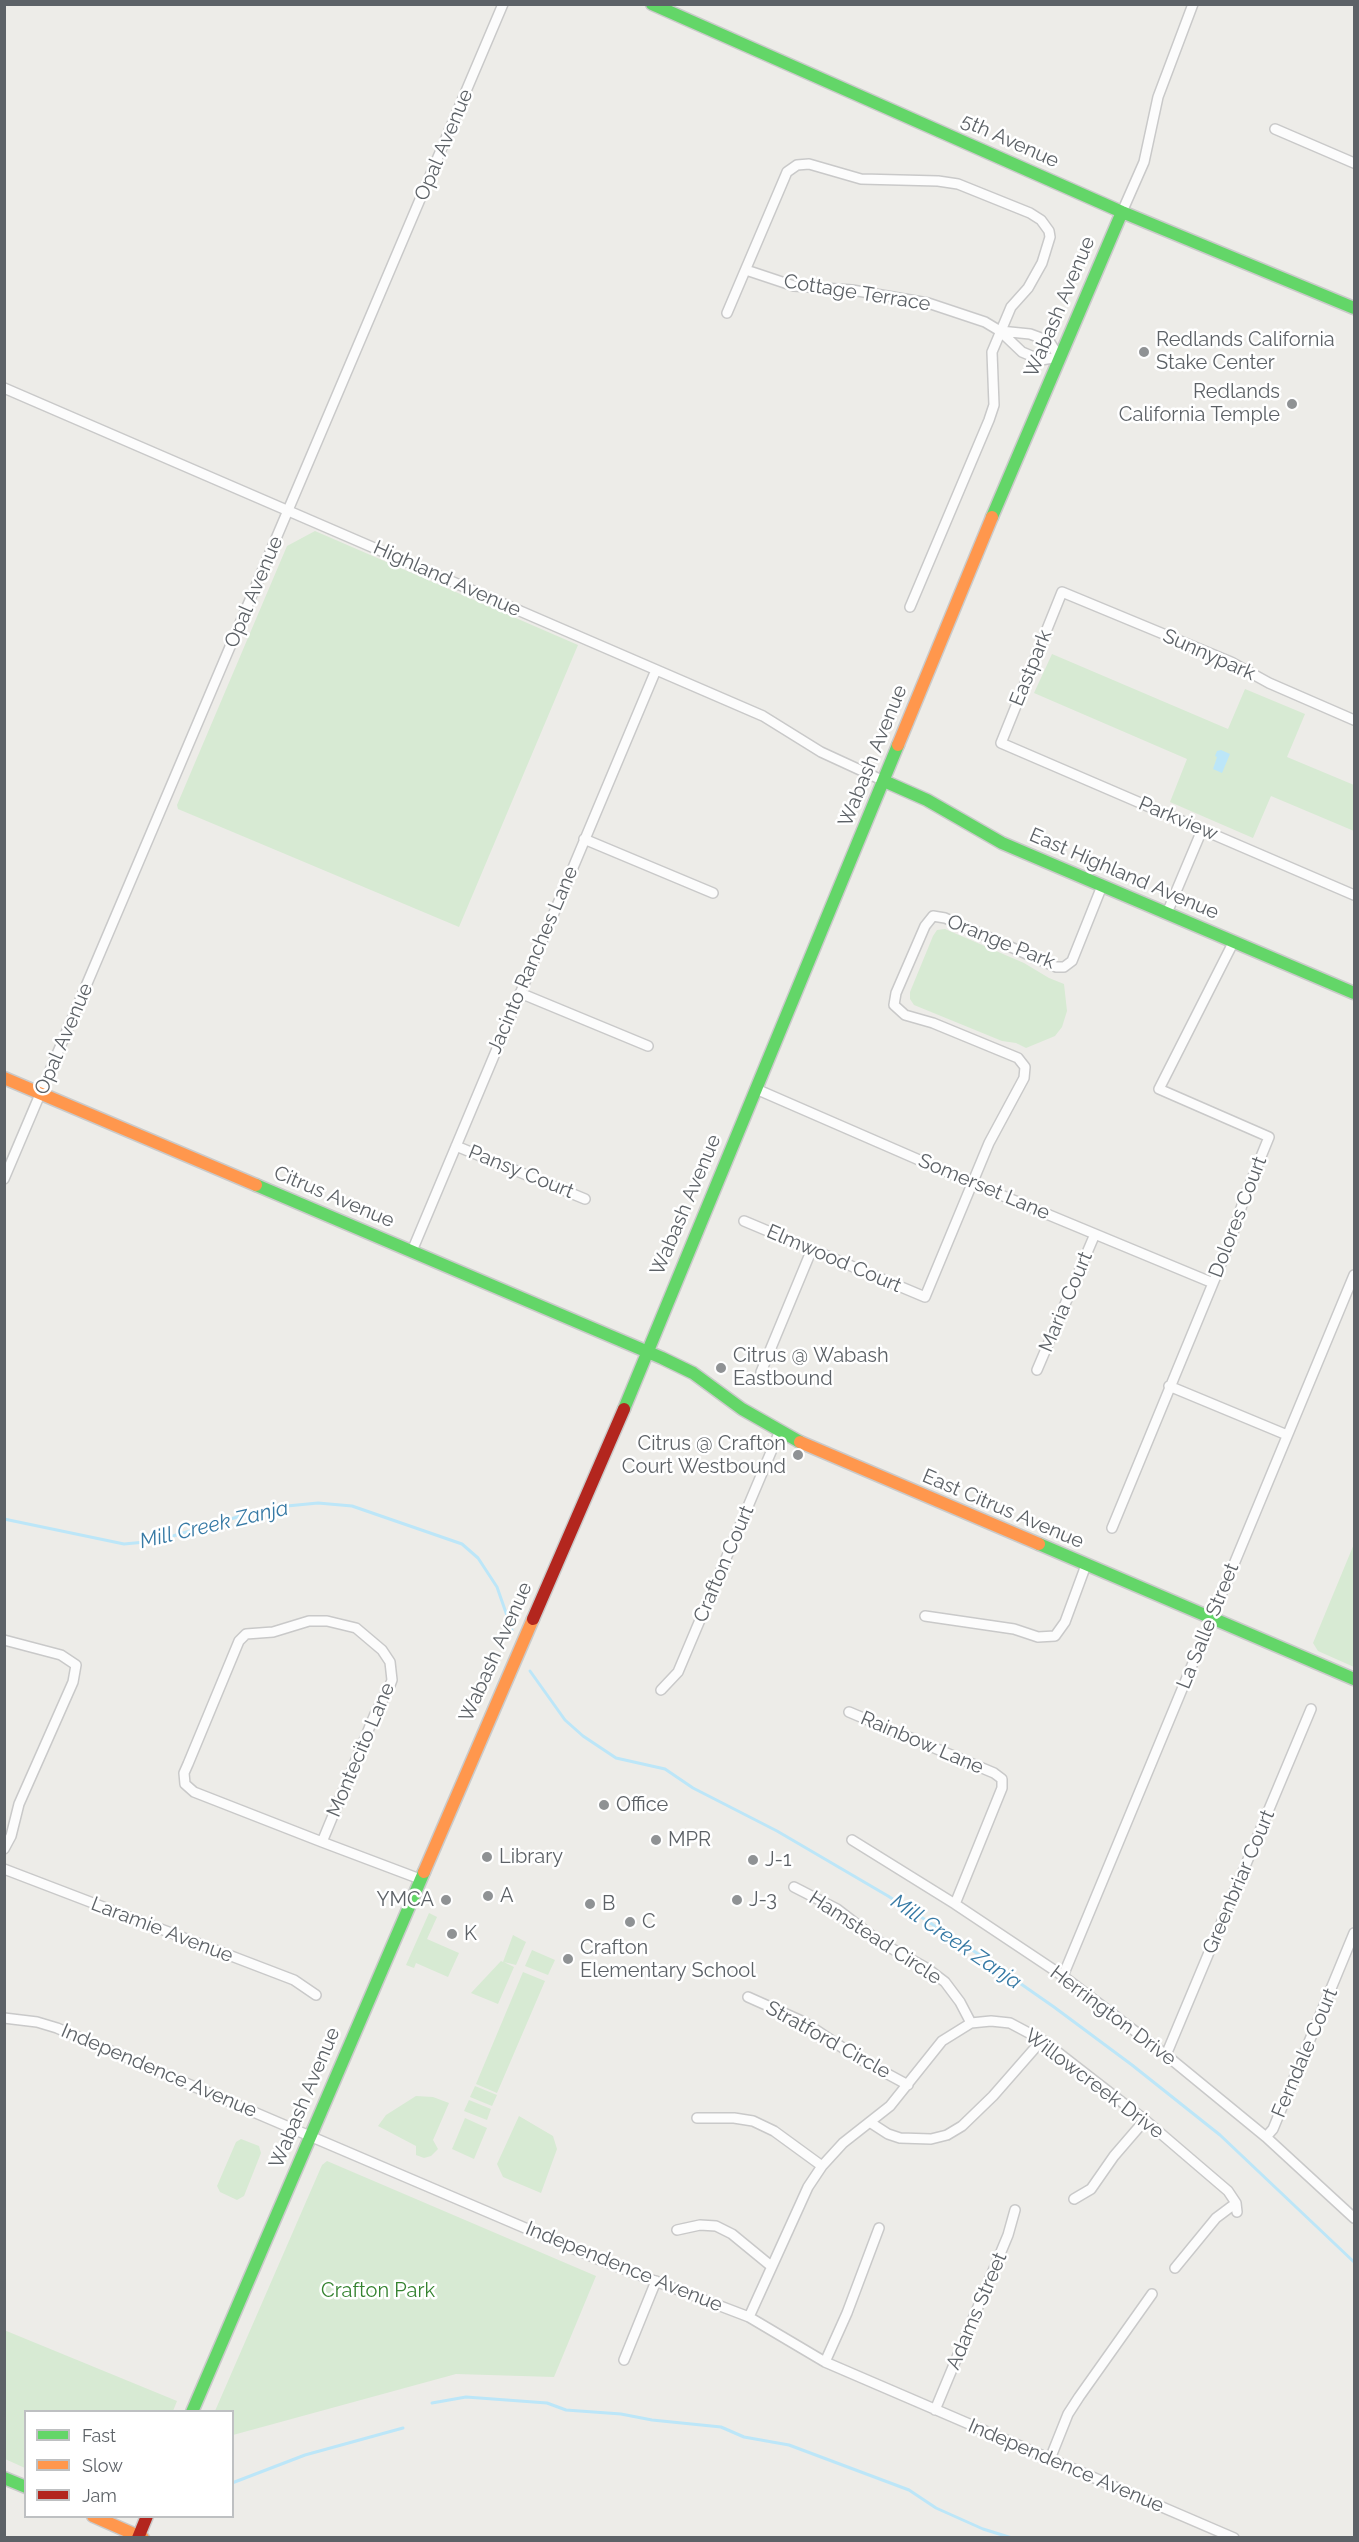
<!DOCTYPE html>
<html>
<head>
<meta charset="utf-8">
<style>
	body { margin:0 }
	#map { position:relative; width:1359px; height:2542px; overflow:hidden; background:#edece8; font-family:Raleway,sans-serif }
	canvas { display:block }
	.frame { position:absolute; inset:0; border:6px solid #5d6267; pointer-events:none }
	.legend { position:absolute; left:24px; top:2410px; width:210px; height:108px; box-sizing:border-box; background:#fff; border:2px solid #bec0c2; margin:0; padding:8px 10px; list-style:none; font-size:18px; color:#5d6267 }
	.legend li { display:flex; align-items:center; gap:12px; height:30px }
	.legend b { width:30px; border:2px solid #bec0c2 }
</style>
</head>
<body>
<div id="map">
<canvas width="1359" height="2542"></canvas>
<div class="frame"></div>
<ul class="legend">
<li><b style="height:8px;background:#63d668"></b>Fast</li>
<li><b style="height:8px;background:#ff974d"></b>Slow</li>
<li><b style="height:8px;background:#b3261e"></b>Jam</li>
</ul>
</div>
<script>
const context = document.querySelector('canvas').getContext('2d');
context.lineJoin = 'round';
function paint(path, color) {
  context.fillStyle = color;
  context.fill(path, 'evenodd');
}
function poly(rows) {
  const path = new Path2D();
  for (const r of rows) {
    path.moveTo(r[0], r[1]);
    for (let i = 2; i < r.length; i += 2) path.lineTo(r[i], r[i + 1]);
  }
  return path;
}
function trace(path, color, width, dash) {
  context.strokeStyle = color;
  context.lineWidth = width;
  context.lineCap = dash ? 'butt' : 'round';
  context.setLineDash(dash || []);
  context.stroke(path);
}
function label(font, color, halo, rows, align = 'center') {
  context.font = font + ' Raleway,sans-serif';
  context.lineWidth = 5;
  context.setLineDash([]);
  context.textBaseline = 'middle';
  context.strokeStyle = halo;
  context.fillStyle = color;
  for (const [text, x, y, turn = 0] of rows) {
    context.save();
    context.translate(x, y);
    context.rotate((+turn || 0) * Math.PI / 180);
    context.textAlign = isNaN(turn) ? turn : align;
    if (halo) context.strokeText(text, 0, 0);
    context.fillText(text, 0, 0);
    context.restore();
  }
}
paint(poly([
	[315,531,578,645,459,927,178,809,177,805,287,546],
	[1052,654,1228,729,1245,689,1305,714,1287,757,1354,785,1354,831,1271,796,1253,838,1170,802,1187,759,1034,693],
	[945,929,1024,963,1049,978,1064,984,1067,1011,1062,1027,1055,1036,1026,1048,1016,1043,1002,1041,914,1005,910,999,910,992,933,936,937,930],
	[1354,1544,1354,1667,1318,1651,1313,1643],
	[429,1913,437,1917,427,1939,459,1953,448,1977,416,1963,414,1968,406,1965],
	[513,1935,526,1942,516,1965,504,1962,514,1967,498,2004,471,1993,501,1961,503,1962],
	[532,1950,555,1960,548,1975,525,1966],
	[523,1972,545,1981,497,2093,476,2084],
	[475,2086,497,2095,492,2106,470,2097],
	[416,2096,433,2097,449,2103,433,2140,438,2149,431,2156,424,2158,416,2155,416,2146,378,2126,386,2115],
	[469,2100,491,2109,487,2120,464,2111],
	[519,2116,553,2136,557,2149,541,2193,503,2177,497,2164],
	[465,2118,487,2128,474,2159,452,2149],
	[241,2139,259,2146,261,2153,244,2196,237,2200,220,2192,217,2186,236,2142],
	[327,2161,596,2276,554,2377,456,2374,233,2435,232,2412,215,2411,322,2165],
	[4,2330,177,2401,173,2411,26,2412,25,2468,5,2459]
]), '#d7ead3');
paint(poly([
	[1221,750,1230,754,1222,773,1213,769,1217,757,1215,756,1217,751]
]), '#bce6f8');
trace(poly([
	[4,1519,124,1544,156,1541,261,1510,287,1506,318,1503,352,1506,462,1544,478,1558,497,1587,512,1630],
	[530,1671,565,1720,583,1736,616,1758,665,1769,693,1788,777,1831,888,1896,968,1947,1054,2007,1132,2065,1220,2135,1354,2262],
	[432,2403,466,2397,547,2403,566,2410,621,2414,652,2420,721,2427,744,2437,789,2445,909,2490,936,2508,983,2529,1012,2538],
	[232,2483,305,2455,403,2428]
]), '#bce6f8', 3);
const street = poly([
	[1275,129,1354,163],
	[1122,212,1144,162,1158,97,1193,4],
	[746,270,794,286,852,290,928,303,985,322,1000,331,1022,352,1041,360,1059,357,1049,341,1030,334,1000,331],
	[727,313,787,172,797,165,809,164,861,179,938,181,958,184,1030,213,1041,220,1049,231,1050,237,1042,263,1028,288,1011,307,992,352,994,405,989,420,910,607],
	[4,388,763,716,821,752,884,781],
	[1354,720,1269,683,1231,662,1062,592,1001,743,1354,895],
	[584,839,713,893],
	[1167,913,1202,830],
	[520,993,648,1046],
	[756,1089,972,1183,1213,1283],
	[456,1146,585,1199],
	[4,1179,503,4],
	[744,1221,925,1297,989,1143,1024,1078,1025,1067,1018,1058,933,1023,905,1015,894,1005,896,993,925,926,933,916,945,918,1056,967,1064,967,1072,961,1102,886],
	[412,1251,656,670],
	[1037,1370,1095,1234],
	[761,1372,812,1249],
	[1169,1386,1287,1435],
	[1112,1528,1230,1242,1245,1196,1269,1137,1159,1089,1234,941],
	[925,1616,1014,1629,1038,1637,1055,1636,1065,1622,1086,1565],
	[4,1640,61,1655,76,1665,73,1682,19,1804,11,1836,4,1849],
	[661,1690,678,1672,779,1433],
	[849,1712,994,1773,1002,1779,1002,1788,955,1904],
	[852,1840,955,1904,1063,1976,1166,2055,1266,2137,1354,2218],
	[322,1842,375,1714,389,1688,392,1680,390,1662,382,1650,356,1628,327,1621,309,1621,273,1632,246,1634,239,1641,188,1764,184,1773,185,1784,194,1792,322,1842,420,1879],
	[4,1869,294,1980,316,1995],
	[794,1887,837,1909,880,1942,928,1969,945,1982,960,2002,971,2023],
	[1063,1976,1354,1275],
	[748,1997,804,2022,858,2058,908,2085],
	[4,2018,37,2022,57,2028,600,2260,749,2317,825,2362,1234,2538],
	[1166,2055,1311,1709],
	[697,2118,734,2118,753,2121,774,2131,822,2166],
	[871,2123,888,2134,900,2138,931,2139,947,2135,962,2126,993,2096,1042,2040],
	[1266,2137,1273,2129,1354,1933],
	[1074,2199,1091,2189,1114,2156,1145,2120],
	[677,2230,700,2225,716,2226,732,2234,771,2266],
	[1175,2268,1216,2218,1236,2203],
	[749,2317,808,2187,822,2166,843,2143,890,2106,942,2041,971,2023,991,2021,1010,2023,1042,2040,1145,2120,1228,2191,1236,2203,1237,2212],
	[624,2360,656,2281],
	[825,2362,847,2313,879,2228],
	[935,2410,1008,2235,1015,2210],
	[1050,2459,1068,2414,1079,2397,1152,2294]
]);
const fast = poly([
	[652,4,1122,212,1354,308],
	[992,517,1122,212],
	[884,781,927,800,1002,843,1354,993],
	[256,1185,662,1358,693,1373,742,1409,800,1442],
	[624,1409,898,745],
	[1039,1544,1354,1679],
	[192,2412,424,1872],
	[4,2478,26,2487]
]);
const slow = poly([
	[898,745,992,517],
	[4,1078,256,1185],
	[800,1442,1039,1544],
	[424,1872,533,1619],
	[93,2516,143,2538]
]);
const jam = poly([
	[533,1619,624,1409],
	[138,2538,147,2516]
]);
trace(street, '#c9c9c9', 12);
trace(fast, '#cacaca', 15);
trace(slow, '#cacaca', 15);
trace(jam, '#cacaca', 15);
trace(street, '#fcfcfc', 9);
trace(fast, '#63d668', 12);
trace(slow, '#ff974d', 12);
trace(jam, '#b3261e', 12);
for (const [x, y, r, color] of [
	[1144,352,6,"#8f9294"],
	[1292,404,6,"#8f9294"],
	[721,1368,6,"#8f9294"],
	[798,1455,6,"#8f9294"],
	[604,1805,6,"#8f9294"],
	[656,1840,6,"#8f9294"],
	[487,1857,6,"#8f9294"],
	[753,1860,6,"#8f9294"],
	[488,1896,6,"#8f9294"],
	[446,1900,6,"#8f9294"],
	[737,1900,6,"#8f9294"],
	[590,1904,6,"#8f9294"],
	[630,1922,6,"#8f9294"],
	[452,1934,6,"#8f9294"],
	[568,1959,6,"#8f9294"]
]) {
  const dot = new Path2D();
  dot.arc(x, y, r, 0, 2 * Math.PI);
  context.fillStyle = color;
  context.fill(dot);
  trace(dot, '#fff', 2);
}
label('20px', '#5d6267', '#fff', [
	["5th Avenue",1010,141,24],
	["Opal Avenue",444,145,-67],
	["Cottage Terrace",857,293,9],
	["Wabash Avenue",1060,307,-67],
	["Highland Avenue",447,579,24],
	["Opal Avenue",254,592,-67],
	["Sunnypark",1209,655,24],
	["Eastpark",1031,668,-68],
	["Wabash Avenue",873,756,-68],
	["Parkview",1178,819,23],
	["East Highland Avenue",1124,874,23],
	["Orange Park",1001,942,22],
	["Jacinto Ranches Lane",533,960,-67],
	["Opal Avenue",64,1039,-67],
	["Pansy Court",521,1172,22],
	["Somerset Lane",984,1187,23],
	["Citrus Avenue",334,1197,23],
	["Wabash Avenue",686,1205,-67],
	["Dolores Court",1238,1217,-69],
	["Elmwood Court",834,1259,23],
	["Maria Court",1066,1302,-67],
	["East Citrus Avenue",1003,1509,23],
	["Crafton Court",724,1564,-67],
	["La Salle Street",1208,1626,-68],
	["Wabash Avenue",496,1652,-66],
	["Rainbow Lane",922,1743,23],
	["Montecito Lane",361,1750,-67],
	["Greenbriar Court",1239,1882,-67],
	["Laramie Avenue",162,1930,21],
	["Hamstead Circle",875,1938,33],
	["Herrington Drive",1113,2016,37],
	["Stratford Circle",828,2040,29],
	["Ferndale Court",1305,2053,-67],
	["Independence Avenue",159,2071,23],
	["Willowcreek Drive",1094,2084,37],
	["Wabash Avenue",305,2098,-67],
	["Independence Avenue",624,2267,22],
	["Adams Street",977,2311,-67],
	["Independence Avenue",1066,2466,23]
]);
label('20px', '#5d6267', '#fff', [
	["Redlands California",1156,340],
	["Stake Center",1156,363],
	["Redlands",1280,392,"right"],
	["California Temple",1280,415,"right"],
	["Citrus @ Wabash",733,1356],
	["Eastbound",733,1379],
	["Citrus @ Crafton",786,1444,"right"],
	["Court Westbound",786,1467,"right"],
	["Office",616,1805],
	["MPR",668,1840],
	["Library",499,1857],
	["J-1",765,1860],
	["A",500,1896],
	["YMCA",434,1900,"right"],
	["J-3",749,1900],
	["B",602,1904],
	["C",642,1922],
	["K",464,1934],
	["Crafton",580,1948],
	["Elementary School",580,1971]
], 'left');
label('20px', '#358330', '#fff', [
	["Crafton Park",378,2291]
]);
label('italic 21px', '#377aa5', '#fff', [
	["Mill Creek Zanja",214,1525,-13],
	["Mill Creek Zanja",956,1942,34]
]);
</script>
</body>
</html>
